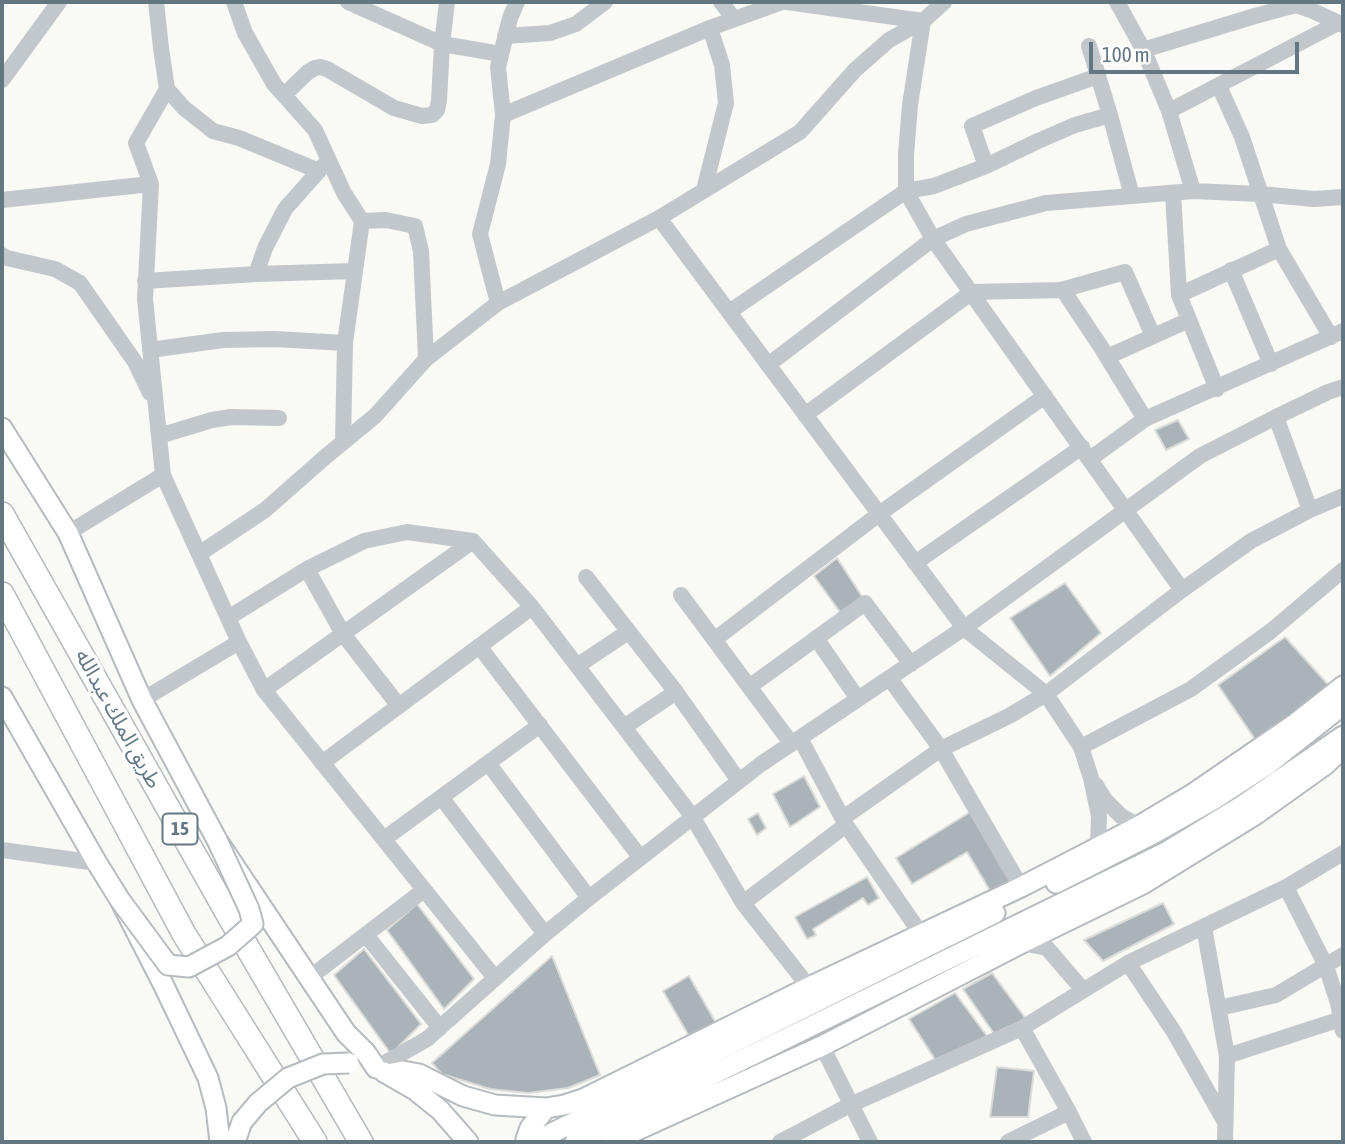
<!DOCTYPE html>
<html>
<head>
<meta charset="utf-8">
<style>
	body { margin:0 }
	#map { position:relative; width:1345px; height:1144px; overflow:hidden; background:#f9f9f6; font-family:"Asap Condensed",sans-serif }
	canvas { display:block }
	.frame { position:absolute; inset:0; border:4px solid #637782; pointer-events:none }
	.scale { position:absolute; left:1089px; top:42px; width:210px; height:32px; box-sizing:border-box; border:4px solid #637782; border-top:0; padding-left:9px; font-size:21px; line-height:24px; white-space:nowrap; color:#637782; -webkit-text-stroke:5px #fff; paint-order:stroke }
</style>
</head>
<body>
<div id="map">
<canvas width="1345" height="1144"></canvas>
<div class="frame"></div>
<div class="scale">100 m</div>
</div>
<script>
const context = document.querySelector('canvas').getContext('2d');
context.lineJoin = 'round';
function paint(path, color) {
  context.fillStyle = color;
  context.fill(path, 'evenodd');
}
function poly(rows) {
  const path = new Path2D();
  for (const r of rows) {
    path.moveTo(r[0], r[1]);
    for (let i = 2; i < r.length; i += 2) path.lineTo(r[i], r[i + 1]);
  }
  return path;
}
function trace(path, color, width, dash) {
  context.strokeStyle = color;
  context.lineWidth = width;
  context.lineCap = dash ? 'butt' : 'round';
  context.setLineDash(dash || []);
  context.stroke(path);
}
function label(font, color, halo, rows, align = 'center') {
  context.font = font + ' "Asap Condensed","Noto Sans Arabic",sans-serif';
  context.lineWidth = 7;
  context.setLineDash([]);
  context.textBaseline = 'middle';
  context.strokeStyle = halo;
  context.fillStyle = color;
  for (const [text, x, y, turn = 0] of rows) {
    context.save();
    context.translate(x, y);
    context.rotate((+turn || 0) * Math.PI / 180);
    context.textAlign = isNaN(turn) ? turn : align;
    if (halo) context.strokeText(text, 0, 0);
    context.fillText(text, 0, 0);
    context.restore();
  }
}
const building = poly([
	[1178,420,1189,439,1166,450,1155,430,1178,420],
	[837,558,863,598,840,612,814,576,837,558],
	[1065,583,1101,633,1050,676,1010,618,1065,583],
	[1285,637,1333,690,1259,745,1218,685,1285,637],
	[804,776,820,807,790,827,773,794,804,776],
	[972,811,1014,882,992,894,967,852,912,884,896,858,972,811],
	[758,813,766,828,757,835,748,819,758,813],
	[867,877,879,898,868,905,863,898,813,929,816,935,807,939,795,917,867,877],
	[1163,903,1174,924,1103,961,1084,940,1163,903],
	[417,904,474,979,444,1009,387,930,417,904],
	[364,949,421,1024,391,1054,334,975,364,949],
	[552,956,600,1075,568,1088,528,1093,490,1089,442,1074,432,1063,552,956],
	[992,973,1026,1019,995,1035,963,989,992,973],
	[689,976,716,1023,689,1036,663,991,689,976],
	[955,993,987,1036,936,1061,909,1019,955,993],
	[997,1067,1034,1071,1028,1117,990,1117,997,1067]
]);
paint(building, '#a9b3b8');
trace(building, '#dbdbd9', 2);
const major = poly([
	[2,428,68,533,142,700,217,840,346,1033,366,1053,376,1068],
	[2,697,97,863,120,900,164,986,208,1078,216,1108,220,1142],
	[1056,883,1153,834,1213,800,1267,765,1343,705],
	[384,1072,415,1090,440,1110,468,1142],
	[388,1074,403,1071,419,1074,463,1096,495,1105,546,1108,564,1105,583,1099,809,987,1021,887,1139,826,1191,795,1245,758,1296,723,1343,686],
	[235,1142,242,1122],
	[527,1142,526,1139,530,1128,546,1108],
	[534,1142,995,913],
	[575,1142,1166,852,1243,805,1343,736],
	[611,1142,822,1046,1022,943,1143,884,1255,815,1325,765,1343,748]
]);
const highway = poly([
	[2,514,229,916,361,1142],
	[2,594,184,934,315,1142]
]);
trace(major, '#b5bbbf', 23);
trace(highway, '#b5babd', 26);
trace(poly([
	[156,2,161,48,167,89,184,108,213,131,239,138,319,171],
	[234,2,245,33,274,84,315,130,344,193,362,221],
	[348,2,442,44,501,54],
	[721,2,734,19],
	[787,2,923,21],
	[944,2,923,21,910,105,906,155,906,191,933,239,1182,590],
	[1117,2,1144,51,1169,111,1193,191],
	[1287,2,1313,11,1343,25],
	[505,36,550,33,576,24,605,2],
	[1089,46,1110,115,1132,196],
	[1143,50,1255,16,1296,5],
	[2,80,59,2],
	[1219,86,1242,137,1279,249,1331,337],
	[167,89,136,143,151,184,145,299,163,475,239,642,264,690,495,978],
	[284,95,308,72,315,68,320,67,327,69,394,108,422,116,432,115,437,110,439,101,442,44,447,2],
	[1169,111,1338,23],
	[503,115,710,28,782,2],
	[986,166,972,126,1036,98,1098,76],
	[704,190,726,103,722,65,710,28],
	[1173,193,1179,295,1217,389],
	[2,200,151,184],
	[659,218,964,628,1046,694,1081,747,1091,778,1099,816,1098,846],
	[2,255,7,258,55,269,80,283,135,362,150,393],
	[1231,270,1271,364],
	[256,274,265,248,285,209,325,164],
	[145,281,256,274,355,271],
	[1061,290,1125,272,1153,336],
	[1179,295,1279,249],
	[498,303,480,234,498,164,503,115,498,67,510,18,517,2],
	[729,312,906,191,934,186,986,166,1038,141,1075,125,1110,115],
	[150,350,223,340,275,339,345,343],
	[1107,357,1189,320],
	[768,365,933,239,966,224,1046,203,1193,191,1260,194,1314,199,1343,197],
	[805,415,972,292,1063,290,1101,347,1145,419],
	[1276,417,1310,510],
	[159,436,212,420,231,417,279,418],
	[343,442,345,343,362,221,386,220,415,226,421,251,426,359],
	[1090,459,1145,419,1343,331],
	[68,533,163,475],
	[199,554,265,510,324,458,375,416,426,359,498,303,659,218,800,132,855,70,889,40,923,21],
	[915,563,1082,447],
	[307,569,343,634,399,706],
	[586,577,676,692],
	[681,595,791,743],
	[228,618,307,569,364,541,407,532,473,541],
	[816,638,858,699],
	[714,640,879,514,1045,396],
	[479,646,640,857],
	[577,666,628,632],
	[890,679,941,749,1009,716,1046,694,1182,590,1251,541,1310,510,1343,496],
	[749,687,865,603,911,664],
	[264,690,473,541,532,607,692,816,743,903,809,987],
	[142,700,239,642],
	[624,727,676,692,739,781],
	[800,738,846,825,921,934],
	[1081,747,1191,689,1271,631,1343,570],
	[322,763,532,607],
	[488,763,589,898],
	[1096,785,1105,800,1121,816,1139,826],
	[441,797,545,934],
	[843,818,941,749,1021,887],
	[384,839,540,725],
	[2,850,97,863],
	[1286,887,1326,966,1338,1003,1343,1031],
	[743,903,846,825],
	[1204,927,1227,1056,1225,1142],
	[366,935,440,1028],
	[1022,943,1047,948,1083,990],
	[1128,963,1174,1032,1225,1122],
	[309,978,424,890],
	[1219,1008,1276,995,1343,955],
	[1022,1028,1069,1112,1084,1142],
	[822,1046,870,1142],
	[1227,1056,1341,1019],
	[376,1068,427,1039,545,934,589,898,761,764,964,628,1200,456,1276,417,1328,392,1343,387],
	[780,1142,850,1105,1022,1028,1128,963,1286,887,1343,853],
	[1008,1142,1069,1112]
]), '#c2c7cb', 16);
trace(major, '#fff', 19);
trace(highway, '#fff', 23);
const majorBridge = poly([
	[120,900,168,965,189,967,228,946,253,924,249,909,217,840],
	[242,1122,258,1103,288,1078,323,1064,349,1063]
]);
trace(majorBridge, '#b5bbbf', 23, []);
trace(majorBridge, '#fff', 19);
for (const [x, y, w] of [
	[180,829,35]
]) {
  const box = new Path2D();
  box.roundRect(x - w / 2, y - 15.5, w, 31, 5);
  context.fillStyle = '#fff';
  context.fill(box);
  trace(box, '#637782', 2);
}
label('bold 19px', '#637782', null, [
	["15",180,829]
]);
label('21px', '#637782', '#fff', [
	["طريق الملك عبدالله",118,719,61]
]);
</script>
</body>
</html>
